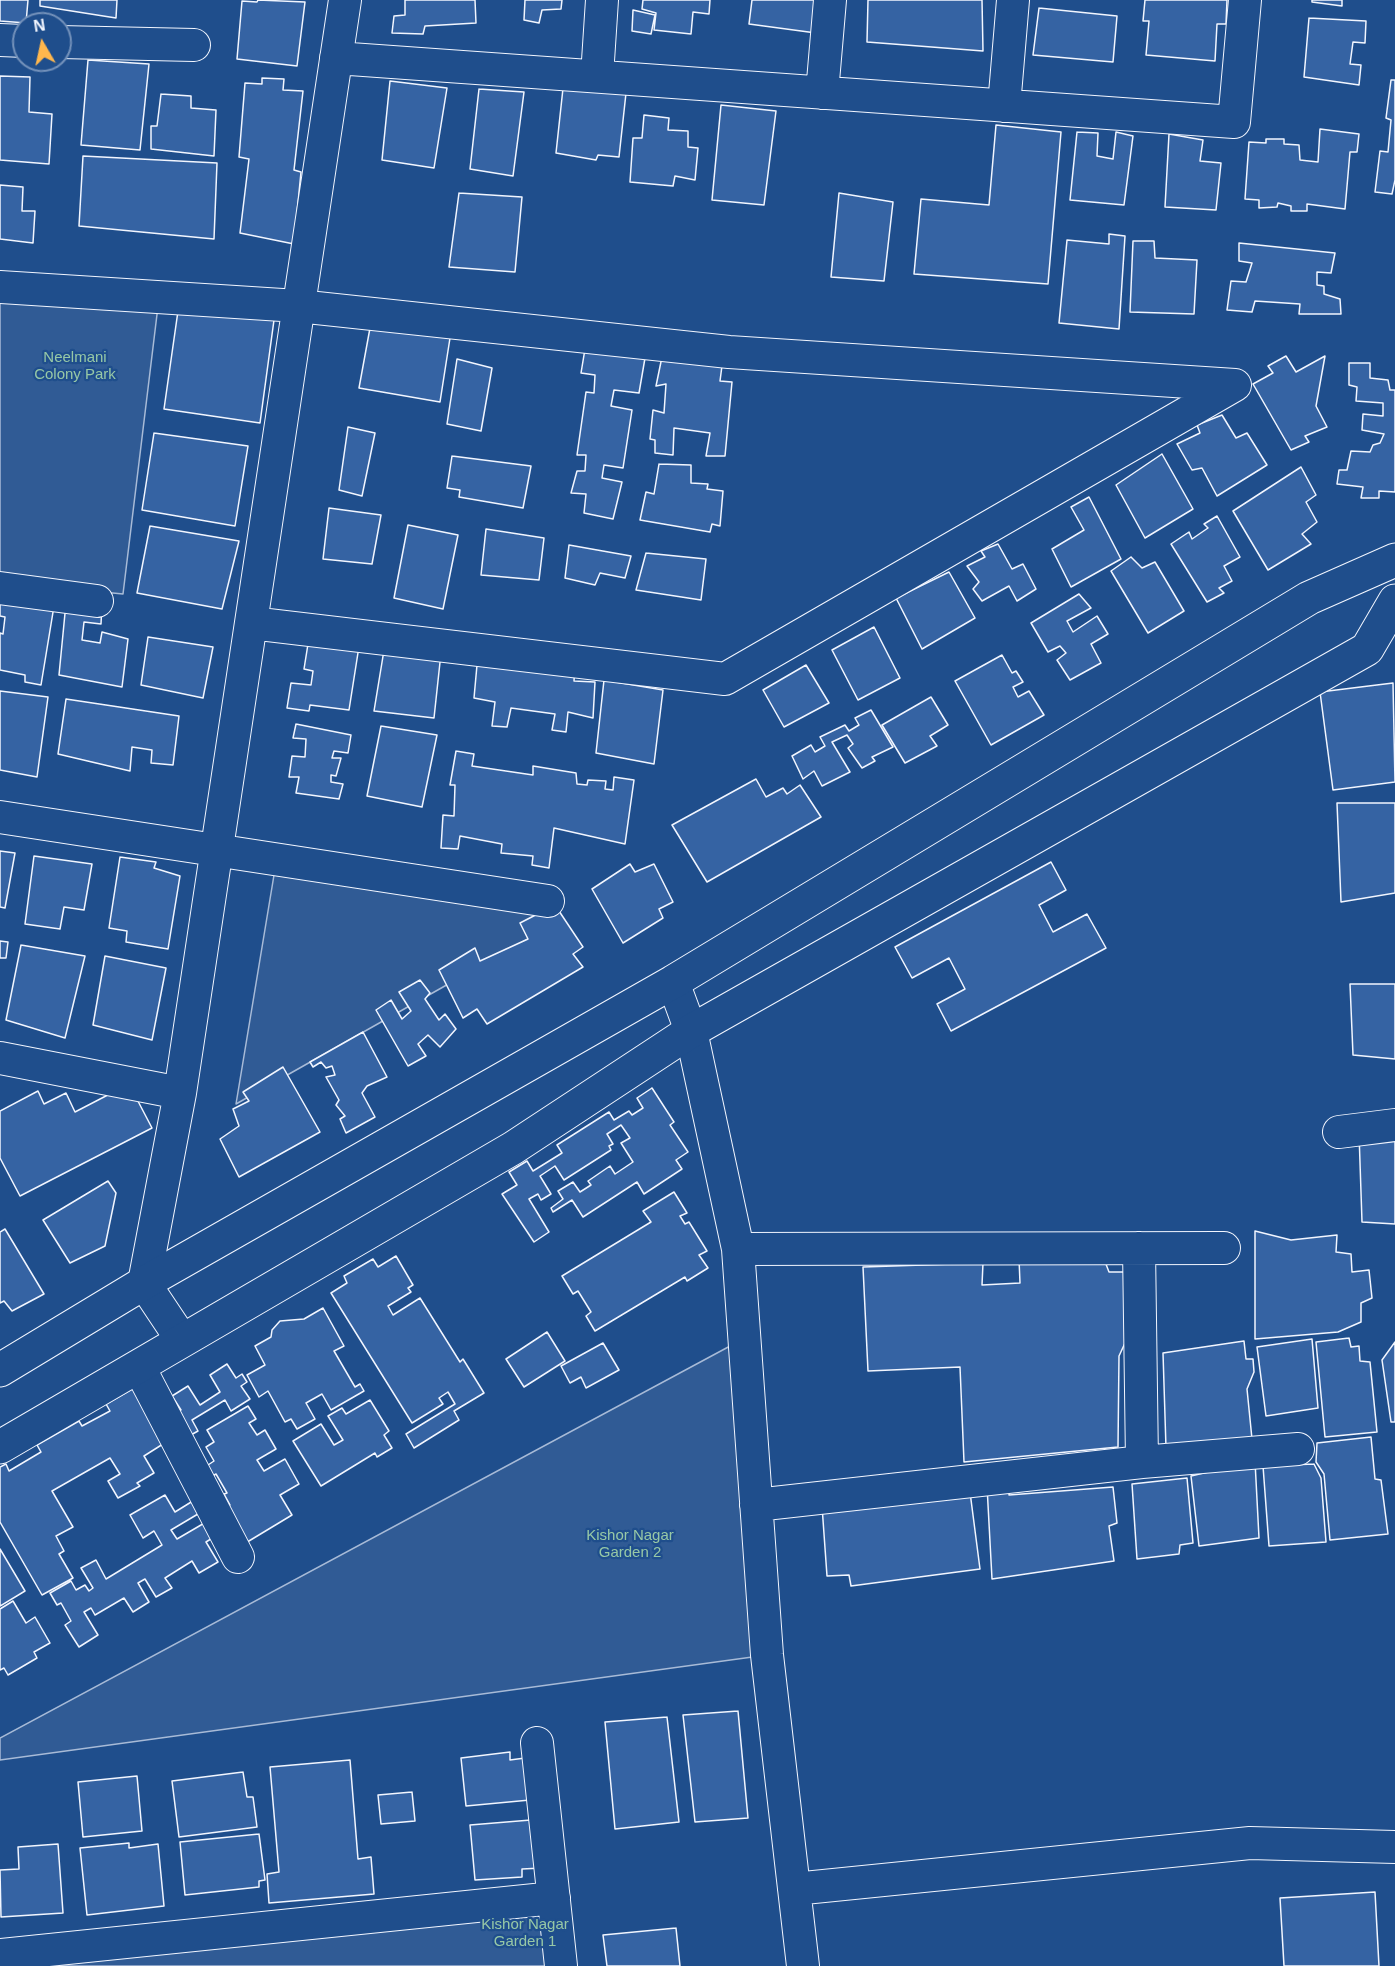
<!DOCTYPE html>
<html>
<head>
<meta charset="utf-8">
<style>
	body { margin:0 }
	#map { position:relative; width:1395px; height:1966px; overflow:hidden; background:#1f4e8c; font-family:Helvetica,sans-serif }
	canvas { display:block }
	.north { position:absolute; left:12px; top:12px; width:60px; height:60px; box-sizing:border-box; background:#1f4e8c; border:2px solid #7391ba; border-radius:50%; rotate:351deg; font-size:16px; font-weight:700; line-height:24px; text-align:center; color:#f2f6ff }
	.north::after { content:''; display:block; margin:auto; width:21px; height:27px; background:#ffb74d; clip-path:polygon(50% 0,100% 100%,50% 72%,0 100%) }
</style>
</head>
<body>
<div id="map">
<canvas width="1395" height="1966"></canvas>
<div class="north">N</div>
</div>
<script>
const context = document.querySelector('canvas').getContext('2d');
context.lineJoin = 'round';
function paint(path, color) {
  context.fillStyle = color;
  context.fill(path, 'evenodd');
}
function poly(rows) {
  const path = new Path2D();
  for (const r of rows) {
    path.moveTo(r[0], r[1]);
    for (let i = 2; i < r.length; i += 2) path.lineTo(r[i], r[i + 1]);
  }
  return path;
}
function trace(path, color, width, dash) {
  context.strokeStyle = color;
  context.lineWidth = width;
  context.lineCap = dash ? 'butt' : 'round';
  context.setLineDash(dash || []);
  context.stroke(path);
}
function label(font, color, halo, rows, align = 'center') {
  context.font = font + ' Helvetica,sans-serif';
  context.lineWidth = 4.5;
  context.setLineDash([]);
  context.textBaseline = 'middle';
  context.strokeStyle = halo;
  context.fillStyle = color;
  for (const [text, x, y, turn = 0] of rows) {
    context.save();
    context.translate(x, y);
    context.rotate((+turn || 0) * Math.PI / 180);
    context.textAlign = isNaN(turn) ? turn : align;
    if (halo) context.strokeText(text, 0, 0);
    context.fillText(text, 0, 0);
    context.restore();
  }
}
const built = poly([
	[0,285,159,298,123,594,0,582,0,285],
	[274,875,554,914,528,939,236,1104,274,875],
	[745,1338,767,1655,0,1760,0,1738,745,1338],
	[554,1898,561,1966,0,1966,554,1898]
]);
paint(built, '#305b95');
trace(built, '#a8bbd7', 1.5);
const building = poly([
	[0,0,28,0,26,23,0,21,0,0],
	[40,0,117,0,116,18,40,6,40,0],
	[258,0,305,2,297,66,237,59,242,1,257,2,258,0],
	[405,0,475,0,476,23,425,26,423,34,392,33,394,16,405,15,405,0],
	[525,0,562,0,561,9,542,10,539,23,524,20,525,0],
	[643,0,710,0,709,14,693,12,691,34,654,30,656,13,642,9,643,0],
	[752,0,819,0,816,33,749,24,752,0],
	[868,0,982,0,983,51,867,42,868,0],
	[1145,0,1227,0,1226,24,1217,24,1215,61,1146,55,1149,21,1143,21,1145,0],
	[1312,0,1342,0,1342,6,1312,2,1312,0],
	[1039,8,1117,16,1113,62,1033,55,1039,8],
	[633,10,655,15,651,34,632,31,633,10],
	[1309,18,1366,21,1365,43,1353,42,1350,64,1361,65,1359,85,1304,77,1309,18],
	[88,60,149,64,140,150,81,145,88,60],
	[0,76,30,77,29,112,52,114,49,164,0,160,0,76],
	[262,78,284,79,283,90,303,91,294,170,301,172,294,244,240,233,249,159,239,157,245,83,262,84,262,78],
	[564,79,627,84,619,157,598,155,596,160,556,153,564,79],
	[1391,80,1395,80,1395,180,1392,194,1375,192,1380,151,1388,152,1391,120,1386,118,1391,80],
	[390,81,447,88,434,168,382,160,390,81],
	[479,89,524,92,513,176,470,169,479,89],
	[161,94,191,96,191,108,216,110,214,156,151,149,151,126,157,126,161,94],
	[721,105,776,111,764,205,712,200,721,105],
	[644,115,669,118,668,130,688,131,688,147,698,148,695,180,675,176,673,186,630,182,633,138,642,138,644,115],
	[996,125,1061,132,1048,284,914,274,921,199,989,205,996,125],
	[1320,129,1359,134,1357,152,1350,152,1345,209,1307,204,1307,211,1291,211,1291,206,1278,203,1277,207,1259,208,1259,200,1245,199,1249,142,1266,143,1266,139,1284,139,1284,144,1299,145,1300,160,1318,162,1320,129],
	[1077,132,1098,133,1097,156,1113,159,1116,132,1133,136,1124,205,1070,200,1077,132],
	[1169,134,1203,140,1200,161,1221,163,1216,210,1165,207,1169,134],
	[83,156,217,163,214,239,79,226,83,156],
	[0,185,23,187,22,211,35,211,33,243,0,239,0,185],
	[459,193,522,197,515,272,449,267,459,193],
	[839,193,893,202,884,281,831,277,839,193],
	[1109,234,1125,236,1119,329,1059,323,1067,240,1109,244,1109,234],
	[1133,241,1154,241,1155,258,1197,260,1194,314,1130,312,1133,241],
	[1239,243,1335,253,1331,273,1317,272,1317,285,1324,286,1324,294,1340,299,1341,314,1299,314,1300,304,1255,301,1252,312,1227,310,1231,281,1246,282,1252,263,1239,261,1239,243],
	[178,311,274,320,260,423,164,409,178,311],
	[370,328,450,338,440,402,359,388,370,328],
	[585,349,645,358,639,393,614,390,611,406,632,410,623,468,604,465,602,478,622,482,613,519,584,513,586,494,571,493,577,471,585,471,586,455,577,455,586,392,594,393,595,375,581,373,585,349],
	[663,352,723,358,720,381,732,382,725,456,706,456,710,433,674,428,673,455,655,453,655,440,650,439,653,410,664,413,666,384,656,386,663,352],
	[1286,356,1296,372,1325,356,1316,406,1327,427,1305,436,1309,442,1291,450,1253,384,1273,373,1268,366,1286,356],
	[457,359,492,368,481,431,447,424,457,359],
	[1349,363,1370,363,1370,378,1388,380,1390,390,1395,390,1395,492,1379,491,1379,498,1361,498,1363,487,1337,484,1339,470,1347,470,1351,451,1370,452,1373,445,1380,443,1384,434,1362,430,1363,414,1383,416,1383,403,1356,401,1357,387,1349,385,1349,363],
	[1222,415,1236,438,1247,433,1267,465,1217,496,1202,468,1192,470,1177,444,1200,433,1197,425,1222,415],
	[348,427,375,433,362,496,339,490,348,427],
	[154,433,248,446,235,526,142,510,154,433],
	[1162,454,1193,509,1145,538,1116,485,1162,454],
	[452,456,531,466,523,508,459,497,460,490,447,488,452,456],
	[659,464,691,465,691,483,708,484,707,489,723,491,720,526,712,524,710,532,640,520,646,492,654,494,659,464],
	[1301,467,1316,495,1306,502,1317,522,1302,534,1311,544,1268,570,1233,511,1301,467],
	[1089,497,1121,559,1071,587,1052,549,1084,530,1071,507,1089,497],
	[329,508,381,515,372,564,323,559,329,508],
	[1217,516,1240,557,1224,566,1232,581,1219,588,1224,593,1207,602,1171,544,1189,532,1192,539,1208,528,1204,524,1217,516],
	[408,525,458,535,443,609,394,598,408,525],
	[150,526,239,541,222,609,137,593,150,526],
	[486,529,544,538,539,580,481,575,486,529],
	[998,544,1012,569,1023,564,1036,589,1017,601,1009,586,982,601,973,589,979,582,967,566,985,557,981,551,998,544],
	[569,545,631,556,625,578,600,573,595,585,565,578,569,545],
	[646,553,706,559,701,600,636,590,646,553],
	[1131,557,1142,568,1155,562,1184,611,1148,633,1111,571,1131,557],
	[949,572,975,618,922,649,896,598,949,572],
	[1079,594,1091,608,1067,621,1073,632,1097,616,1108,634,1091,644,1101,663,1070,680,1057,660,1066,653,1060,646,1048,652,1031,623,1079,594],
	[0,595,55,600,41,685,25,682,25,675,0,670,0,633,3,634,5,617,0,616,0,595],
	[66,603,102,605,101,624,84,622,82,640,100,643,102,632,128,639,122,687,59,675,66,603],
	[874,627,900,678,858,700,832,650,874,627],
	[148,637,213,647,203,698,141,685,148,637],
	[360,640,349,710,310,705,309,711,287,708,291,683,311,685,313,671,304,669,308,644,360,640],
	[385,644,441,653,434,718,374,711,385,644],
	[1002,655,1012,673,1016,671,1023,682,1013,687,1018,697,1029,691,1044,715,991,745,955,681,1002,655],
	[575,664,574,681,595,682,593,718,568,712,566,732,552,730,555,714,511,708,507,727,492,726,495,702,474,698,477,665,575,664],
	[806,665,829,703,784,727,763,690,806,665],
	[604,680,663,690,654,764,596,753,604,680],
	[1393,683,1395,782,1333,790,1320,692,1393,683],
	[0,691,48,697,37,777,0,770,0,691],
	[931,697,948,725,930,736,937,746,905,763,882,725,931,697],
	[66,699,179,716,173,765,151,763,152,750,132,747,130,771,58,754,66,699],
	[871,710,893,747,872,757,875,761,862,768,848,748,853,744,847,735,832,742,850,772,822,786,814,771,803,779,792,756,811,745,815,752,825,746,820,737,845,725,849,731,859,725,855,718,871,710],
	[296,724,351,735,348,753,334,751,332,758,341,758,336,776,331,775,331,782,343,784,339,799,296,793,299,777,289,777,292,756,305,757,306,739,293,738,296,724],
	[381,726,437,735,422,807,367,796,381,726],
	[456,751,474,754,472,766,533,775,533,766,576,773,577,784,587,785,588,780,606,781,605,789,613,790,614,777,634,780,625,844,554,828,549,868,532,865,533,856,501,853,502,844,460,836,458,849,441,848,443,815,454,816,455,785,450,785,456,751],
	[756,779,766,797,783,788,787,794,800,785,821,817,707,882,672,825,756,779],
	[1337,803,1395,803,1395,893,1341,902,1337,803],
	[0,851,15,853,5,908,0,907,0,851],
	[34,856,92,864,84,910,64,907,60,929,25,924,34,856],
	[120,857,156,862,154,868,180,876,168,949,126,942,127,931,109,928,120,857],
	[1051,862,1066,890,1039,905,1053,932,1087,914,1106,948,951,1031,937,1004,965,989,949,958,912,978,895,947,1051,862],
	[630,864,635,872,654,864,673,902,659,909,663,918,623,943,592,889,630,864],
	[555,905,583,947,573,954,583,967,487,1024,477,1009,463,1018,439,970,475,948,480,961,528,939,520,923,555,905],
	[0,941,8,942,6,958,0,958,0,941],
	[21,945,85,956,65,1038,6,1020,21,945],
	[105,956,166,968,152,1040,93,1025,105,956],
	[420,980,430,993,425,999,439,1020,445,1014,456,1029,440,1047,428,1035,418,1044,426,1056,408,1066,376,1010,391,1000,402,1019,411,1011,399,992,420,980],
	[1350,984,1395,984,1395,1059,1353,1055,1350,984],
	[363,1032,387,1077,367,1086,362,1093,375,1117,346,1133,340,1119,345,1116,336,1105,339,1100,326,1077,335,1075,332,1066,326,1068,321,1062,313,1067,310,1062,363,1032],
	[283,1067,320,1132,239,1177,220,1139,239,1126,233,1109,249,1101,243,1092,283,1067],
	[129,1084,152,1128,20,1196,0,1158,0,1111,38,1091,44,1104,66,1093,75,1112,129,1084],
	[652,1088,674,1122,670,1125,688,1152,676,1160,682,1169,644,1194,637,1182,583,1217,572,1200,553,1212,551,1208,563,1199,558,1191,573,1182,580,1192,591,1185,588,1181,610,1166,615,1174,633,1162,621,1143,630,1138,621,1125,607,1134,613,1144,609,1146,611,1150,564,1180,555,1166,540,1176,551,1194,541,1200,538,1194,529,1199,549,1232,534,1242,502,1194,517,1185,509,1172,527,1161,533,1171,562,1153,557,1145,609,1112,614,1120,629,1111,632,1115,643,1108,637,1098,652,1088],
	[1359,1133,1395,1135,1395,1224,1362,1222,1359,1133],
	[108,1181,116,1193,105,1246,70,1263,43,1220,108,1181],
	[674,1192,687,1213,680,1216,685,1224,689,1222,707,1251,699,1255,708,1268,687,1281,685,1277,595,1331,586,1316,591,1312,578,1291,573,1294,562,1276,651,1222,643,1211,674,1192],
	[5,1229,44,1294,12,1311,4,1301,0,1303,0,1232,5,1229],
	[1255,1231,1291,1240,1337,1235,1336,1252,1351,1254,1352,1272,1369,1270,1372,1298,1361,1303,1361,1322,1338,1332,1255,1339,1255,1231],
	[396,1256,413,1285,408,1288,411,1292,388,1306,393,1315,420,1298,460,1362,463,1359,484,1393,454,1411,459,1420,414,1448,406,1434,455,1404,448,1392,439,1398,443,1404,412,1423,331,1293,347,1283,344,1276,373,1259,378,1267,396,1256],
	[1019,1259,1104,1259,1109,1272,1124,1272,1132,1328,1119,1356,1118,1447,964,1462,960,1367,868,1371,863,1267,983,1263,982,1285,1020,1283,1019,1259],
	[323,1308,344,1346,334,1351,355,1387,360,1384,364,1391,331,1410,322,1394,306,1403,315,1419,297,1429,291,1419,285,1422,268,1391,259,1397,247,1375,265,1365,255,1346,271,1337,272,1330,280,1321,304,1319,323,1308],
	[547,1332,565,1361,524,1387,506,1359,547,1332],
	[1349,1338,1351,1347,1359,1346,1360,1361,1370,1362,1377,1432,1325,1437,1316,1342,1349,1338],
	[1312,1339,1318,1408,1266,1416,1257,1347,1312,1339],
	[1244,1341,1246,1359,1253,1359,1254,1372,1247,1389,1252,1439,1166,1448,1163,1353,1244,1341],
	[1395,1342,1395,1422,1391,1422,1382,1360,1395,1342],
	[603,1343,619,1370,586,1388,581,1377,570,1383,561,1366,603,1343],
	[227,1364,236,1378,242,1374,247,1382,241,1386,250,1399,231,1411,225,1400,192,1420,198,1431,189,1436,172,1416,181,1410,172,1396,188,1386,200,1405,220,1392,210,1375,227,1364],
	[139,1385,163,1444,144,1456,154,1473,137,1483,140,1486,118,1498,108,1481,120,1474,110,1458,52,1491,73,1527,56,1536,64,1551,59,1554,73,1578,42,1595,0,1522,0,1467,6,1464,9,1471,41,1452,37,1445,79,1421,82,1426,110,1411,106,1404,139,1385],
	[370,1400,389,1431,384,1435,392,1448,377,1457,375,1453,321,1486,293,1441,321,1424,334,1445,343,1440,328,1416,342,1408,346,1414,370,1400],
	[248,1406,256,1419,249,1423,257,1435,265,1430,276,1449,257,1460,264,1471,285,1459,299,1484,280,1495,292,1515,239,1547,224,1509,230,1505,224,1494,227,1493,216,1474,211,1477,205,1467,214,1461,206,1447,214,1442,207,1430,248,1406],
	[1371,1437,1375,1479,1381,1480,1388,1534,1330,1540,1324,1474,1316,1462,1317,1443,1371,1437],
	[1255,1461,1259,1538,1199,1546,1191,1476,1255,1461],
	[1314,1464,1321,1478,1326,1542,1269,1546,1263,1466,1314,1464],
	[1187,1478,1193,1543,1180,1545,1179,1554,1137,1559,1132,1484,1187,1478],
	[1009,1484,1009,1495,1113,1487,1117,1523,1109,1526,1114,1561,992,1579,987,1486,1009,1484],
	[970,1492,980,1569,851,1586,849,1575,827,1576,822,1506,970,1492],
	[165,1495,175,1512,196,1499,203,1511,171,1530,177,1539,213,1518,222,1532,206,1542,218,1562,199,1573,192,1561,165,1578,172,1588,156,1597,145,1579,138,1583,149,1602,133,1612,124,1598,95,1615,91,1608,84,1612,98,1635,79,1647,65,1625,71,1621,61,1603,57,1605,50,1593,71,1581,76,1590,85,1585,89,1591,93,1588,81,1568,96,1560,106,1579,162,1545,154,1531,143,1538,130,1515,165,1495],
	[0,1549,25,1591,0,1606,0,1549],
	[13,1601,26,1623,35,1617,50,1643,34,1652,37,1658,8,1675,4,1668,0,1670,0,1609,13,1601],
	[738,1711,748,1818,695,1822,683,1715,738,1711],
	[667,1717,679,1822,615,1829,605,1722,667,1717],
	[510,1752,510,1760,525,1758,530,1800,466,1806,461,1758,510,1752],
	[350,1760,358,1859,371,1857,374,1894,269,1903,267,1874,279,1872,270,1767,350,1760],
	[243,1772,247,1797,253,1797,257,1827,179,1837,172,1781,243,1772],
	[137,1776,142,1831,83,1837,78,1782,137,1776],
	[412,1792,415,1821,381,1824,378,1795,412,1792],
	[543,1819,542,1868,522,1869,522,1877,475,1880,470,1825,543,1819],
	[259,1834,265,1880,259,1881,259,1887,185,1895,180,1842,259,1834],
	[129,1843,129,1848,158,1844,164,1906,87,1915,80,1848,129,1843],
	[58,1844,63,1913,1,1917,0,1870,19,1869,18,1847,58,1844],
	[1375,1892,1379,1966,1284,1966,1280,1898,1375,1892],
	[676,1928,680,1966,607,1966,603,1935,676,1928]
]);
paint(building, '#3563a3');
trace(building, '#f2f6ff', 1.5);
const street = poly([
	[0,40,24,41],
	[60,42,194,45],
	[336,58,1234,122,1245,0],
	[597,76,602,0],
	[822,93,830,0],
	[1004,106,1013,0],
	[0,287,298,306,729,352,1235,385,725,679,251,623],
	[0,588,97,601],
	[0,817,548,901],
	[673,982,691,1031,738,1249,767,1655,803,1966],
	[0,1058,180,1093],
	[1339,1132,1395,1125],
	[1139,1248,1142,1462],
	[738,1249,1224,1248],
	[182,1340,144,1283,180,1093,345,0],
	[139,1367,238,1557],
	[756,1505,1142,1462,1298,1449],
	[537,1743,561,1966],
	[794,1889,1250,1843,1395,1847],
	[0,1955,554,1898]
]);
const secondary = poly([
	[0,1370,144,1283,673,982,1309,598,1395,560],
	[0,1447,513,1148,691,1031,1367,649,1395,601]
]);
trace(street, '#f2f6ff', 34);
trace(secondary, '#f2f6ff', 35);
trace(street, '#1f4e8c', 32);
trace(secondary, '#1f4e8c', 33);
label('15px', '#97c8a6', '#1f4e8c', [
	["Neelmani",75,358],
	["Colony Park",75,375],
	["Kishor Nagar",630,1536],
	["Garden 2",630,1553],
	["Kishor Nagar",525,1925],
	["Garden 1",525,1942]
]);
</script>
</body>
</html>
